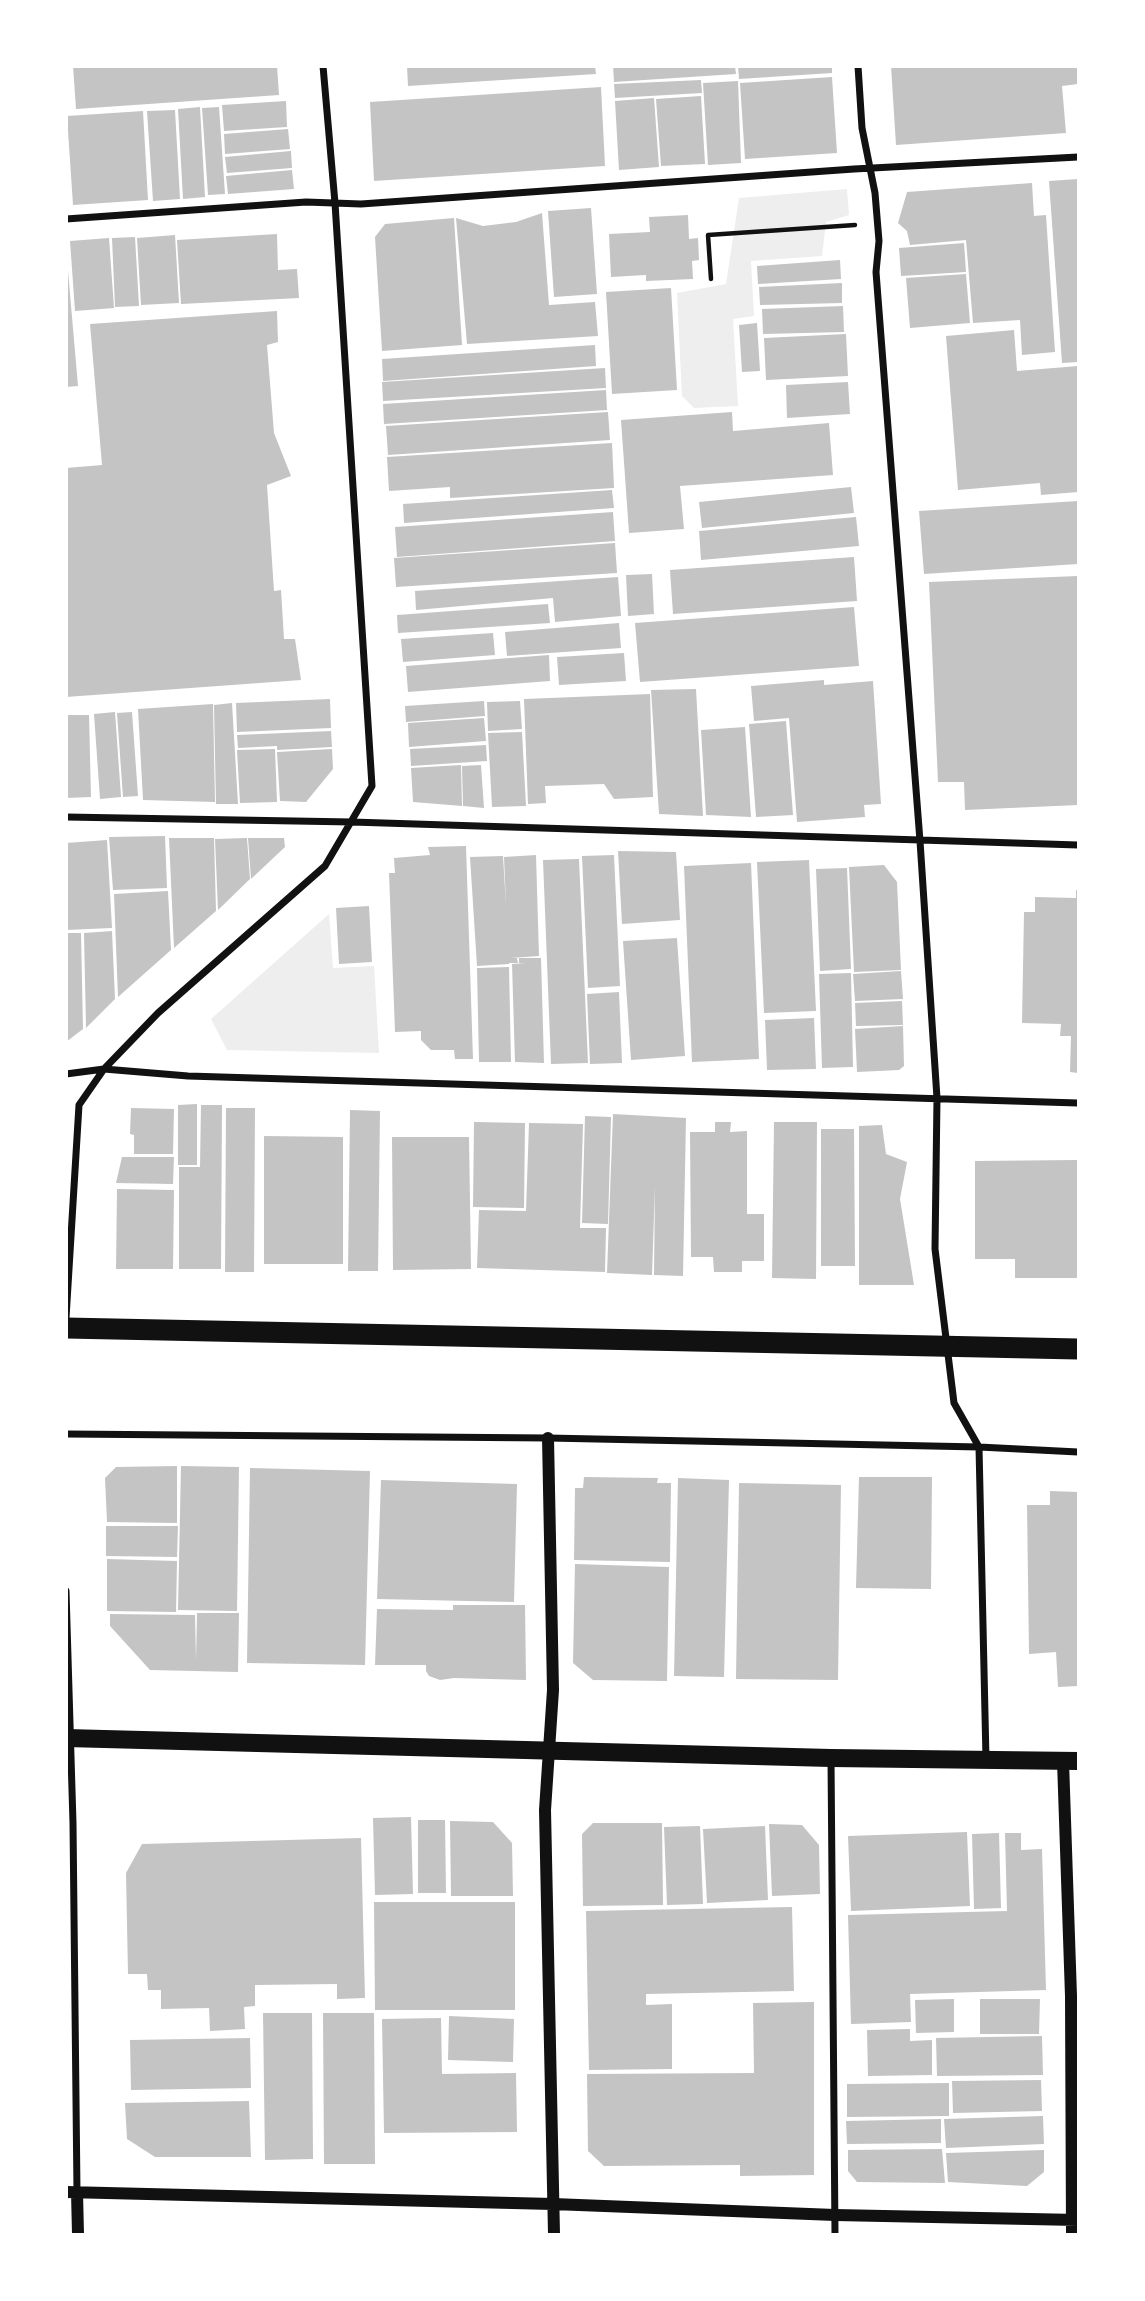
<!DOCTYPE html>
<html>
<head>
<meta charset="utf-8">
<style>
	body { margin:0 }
	#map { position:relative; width:1145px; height:2301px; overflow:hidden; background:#fff; font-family:"Asap Condensed",sans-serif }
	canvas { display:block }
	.frame { position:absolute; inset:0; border:68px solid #fff; pointer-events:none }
</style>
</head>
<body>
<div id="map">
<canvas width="1145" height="2301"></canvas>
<div class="frame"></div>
</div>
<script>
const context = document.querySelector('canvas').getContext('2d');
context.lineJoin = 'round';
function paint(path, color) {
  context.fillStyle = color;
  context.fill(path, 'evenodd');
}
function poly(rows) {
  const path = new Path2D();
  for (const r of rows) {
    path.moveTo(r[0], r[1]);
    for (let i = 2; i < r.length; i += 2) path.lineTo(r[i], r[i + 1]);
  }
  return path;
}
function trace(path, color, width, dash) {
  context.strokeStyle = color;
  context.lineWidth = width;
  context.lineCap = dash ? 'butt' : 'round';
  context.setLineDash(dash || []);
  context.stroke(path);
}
paint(poly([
	[847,189,849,215,826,222,822,256,751,261,754,316,733,319,738,406,694,408,682,396,677,293,726,284,739,198],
	[329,914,333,968,374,966,379,1053,227,1050,211,1019]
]), '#eee');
paint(poly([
	[73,66,277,66,279,95,76,109],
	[407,66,595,66,596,74,408,86],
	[613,66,735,66,736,74,614,82],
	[738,66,832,66,832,73,739,79],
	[891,66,1078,66,1078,84,1062,86,1066,133,896,145],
	[832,77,837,153,745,159,740,83],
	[701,80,702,93,615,98,614,84],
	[738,81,741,163,708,165,703,83],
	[601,87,605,166,374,181,370,102],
	[701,96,705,164,661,166,656,99],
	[654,98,659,167,619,170,615,101],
	[286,101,287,127,224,131,222,105],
	[200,107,205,197,183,199,178,109],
	[219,107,225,194,208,195,202,108],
	[175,110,180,199,153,201,147,111],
	[143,111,148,200,73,205,67,116],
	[288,129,290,149,225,154,224,134],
	[291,151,292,168,227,173,225,157],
	[292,170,294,189,228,194,226,176],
	[1078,179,1078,362,1062,363,1049,181],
	[1032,183,1034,216,1046,215,1055,352,1022,355,1020,320,973,323,966,240,910,245,907,231,898,223,907,192],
	[591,208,597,294,554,297,548,211],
	[542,213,549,305,595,302,598,336,467,344,456,218,483,226,516,222],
	[688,215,689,239,698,238,699,260,692,261,693,279,646,281,646,275,611,277,609,234,650,232,649,217],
	[454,218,462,345,382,351,375,237,385,224],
	[277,234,278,270,297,269,299,298,181,304,177,240],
	[175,235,179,303,141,305,137,238],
	[135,237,139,306,115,307,112,238],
	[109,238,114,308,75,311,70,241],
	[964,243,966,272,901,276,899,248],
	[840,260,841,279,758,284,757,266],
	[66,271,68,271,78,386,66,387],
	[966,274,970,323,910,328,906,278],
	[842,283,842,303,760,305,759,287],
	[671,288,677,390,612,394,606,292],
	[843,306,844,332,763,334,762,309],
	[277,311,278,342,267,345,274,433,291,476,267,485,274,591,281,590,284,639,295,639,301,680,66,697,66,468,102,465,90,324],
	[757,323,760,371,742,372,739,325],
	[1014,330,1017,371,1078,366,1078,492,1041,495,1040,483,958,490,946,336],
	[846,334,848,376,766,380,764,338],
	[595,345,596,366,383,381,382,359],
	[605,368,606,388,383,401,382,382],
	[848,382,850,414,787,418,786,385],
	[606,390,607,410,384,424,383,404],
	[608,412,610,440,388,455,386,426],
	[732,412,733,431,829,423,833,475,680,486,684,529,629,533,621,420],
	[612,443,614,488,450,498,450,487,389,491,387,457],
	[851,487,854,513,702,528,699,502],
	[612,490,614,508,404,523,403,504],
	[1078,501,1078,564,924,574,919,511],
	[613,512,615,541,397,557,395,527],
	[856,517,859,546,701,560,699,531],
	[615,543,617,573,396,587,394,558],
	[854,557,857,601,673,614,670,570],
	[652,574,654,614,628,616,626,575],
	[1078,576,1078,805,965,810,964,782,938,782,929,582],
	[618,577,621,616,555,622,553,598,416,610,415,591],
	[548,604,550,623,398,633,397,615],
	[854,607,859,666,640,682,635,623],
	[619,623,621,648,507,656,505,632],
	[493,633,495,655,403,662,401,639],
	[624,653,626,681,559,685,557,657],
	[549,655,550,681,408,692,406,666],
	[824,680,824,685,873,681,881,804,864,805,865,817,797,822,789,718,754,721,751,686],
	[696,689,703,816,659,814,651,690],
	[650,694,653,797,614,799,604,784,545,786,546,803,528,804,524,699],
	[330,699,331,728,237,732,236,703],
	[484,701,485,716,406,722,405,706],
	[520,701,522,729,488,731,487,702],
	[232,703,238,804,216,804,214,705],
	[213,704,215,802,143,800,138,709],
	[115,712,121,797,100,799,94,714],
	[132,712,138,796,123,797,117,713],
	[66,715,89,715,91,797,66,798],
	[484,718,486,741,409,747,408,723],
	[786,721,793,815,756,817,749,724],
	[745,727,751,817,706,815,701,730],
	[331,731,332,747,277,750,277,746,238,748,237,735],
	[522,732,526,806,492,807,488,733],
	[486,745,487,761,411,766,410,749],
	[275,749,277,802,240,803,237,750],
	[332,749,333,769,306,802,280,801,277,752],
	[461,765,462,806,413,802,411,768],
	[481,765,484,808,463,806,462,766],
	[165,836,167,888,113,890,109,837],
	[169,838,214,838,216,911,174,948],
	[247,838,250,879,218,910,215,839],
	[248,838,284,838,285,847,251,879],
	[107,840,112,928,66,930,66,843],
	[466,846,473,1059,455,1059,454,1050,431,1050,421,1040,421,1031,395,1032,389,873,395,873,394,858,430,855,428,847],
	[618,851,676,852,680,920,622,924],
	[536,855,539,956,511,958,517,958,518,963,509,963,509,964,477,966,470,857,503,856,506,906,504,857],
	[614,855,620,986,588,988,582,856],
	[579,859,588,1063,551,1064,543,860],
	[809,860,816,1011,764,1013,757,862],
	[751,863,759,1059,692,1062,684,866],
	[884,865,897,882,901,970,854,972,849,867],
	[847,868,851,969,820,971,816,869],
	[1076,890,1078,890,1078,1073,1070,1072,1071,1036,1060,1036,1061,1024,1022,1023,1024,912,1035,912,1035,897,1076,898],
	[168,891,171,950,118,997,114,894],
	[369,906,372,962,339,964,336,908],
	[112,931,115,999,86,1028,84,933],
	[66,933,81,933,83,1029,66,1042],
	[677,938,685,1056,631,1060,623,941],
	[519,958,541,958,544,1063,515,1062,512,964,526,963,519,963],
	[509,967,511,1062,479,1062,477,968],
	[901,971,903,999,855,1001,853,974],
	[851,973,853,1067,822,1068,819,974],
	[619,992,622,1063,590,1064,587,994],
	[902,1001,903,1025,856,1026,855,1003],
	[814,1018,816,1069,767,1070,765,1020],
	[903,1026,904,1066,899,1070,857,1072,855,1029],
	[197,1104,197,1165,178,1165,178,1105],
	[201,1105,222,1105,221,1269,179,1269,179,1167,200,1167],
	[131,1108,174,1109,173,1154,134,1154,134,1135,130,1134],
	[226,1108,255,1108,254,1272,225,1272],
	[350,1110,380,1111,378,1271,348,1271],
	[613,1114,686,1118,683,1276,654,1275,655,1185,652,1275,607,1273],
	[585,1116,611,1117,608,1224,582,1223],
	[474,1122,525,1123,524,1208,473,1207],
	[715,1122,731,1122,730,1132,747,1131,747,1214,764,1214,764,1261,742,1261,742,1272,714,1272,713,1257,691,1257,690,1132,715,1132],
	[774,1122,817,1122,816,1279,772,1278],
	[529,1123,583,1124,580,1228,606,1228,605,1272,477,1268,479,1210,526,1211],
	[882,1125,886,1154,907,1162,900,1199,914,1285,859,1285,859,1126],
	[821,1129,854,1129,855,1266,821,1266],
	[264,1136,343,1137,343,1264,264,1264],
	[392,1137,469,1137,471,1269,393,1270],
	[122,1157,174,1157,173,1184,116,1183],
	[1078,1160,1078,1278,1015,1278,1015,1259,975,1259,975,1161],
	[117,1189,174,1190,173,1269,116,1269],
	[177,1466,177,1523,107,1522,105,1478,116,1467],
	[181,1466,239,1467,237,1611,178,1610],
	[250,1468,370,1471,365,1665,247,1663],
	[584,1477,658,1478,657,1483,671,1483,670,1562,574,1560,575,1488,583,1488],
	[859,1477,932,1477,931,1589,856,1588],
	[678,1478,729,1480,724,1677,674,1676],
	[381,1480,517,1484,514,1602,377,1599],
	[739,1483,841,1485,838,1680,736,1679],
	[1050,1491,1078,1492,1078,1686,1058,1687,1056,1652,1029,1654,1027,1505,1050,1505],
	[106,1526,178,1526,177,1557,106,1556],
	[107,1559,177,1561,176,1612,107,1611],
	[575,1564,669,1567,667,1681,593,1680,573,1663],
	[453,1605,525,1605,526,1680,454,1678,440,1680,429,1676,426,1671,426,1665,375,1665,377,1609,453,1610],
	[197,1613,239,1613,238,1672,150,1670,110,1626,110,1614,195,1615,196,1661],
	[411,1817,413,1894,375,1895,373,1818],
	[418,1820,445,1820,446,1893,418,1893],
	[450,1821,493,1822,512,1843,513,1896,451,1896],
	[593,1823,662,1823,663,1905,583,1906,582,1834],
	[769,1824,802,1825,819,1845,820,1894,772,1896],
	[700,1826,703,1904,667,1905,664,1827],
	[765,1826,768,1900,707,1903,703,1829],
	[967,1832,970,1906,851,1911,848,1836],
	[999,1833,1001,1908,974,1909,972,1834],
	[1005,1833,1021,1833,1021,1850,1042,1849,1046,1990,910,1994,911,2022,851,2024,848,1915,1007,1911],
	[361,1838,365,1998,337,1999,337,1984,255,1985,255,2006,244,2007,245,2029,210,2031,209,2008,161,2009,161,1990,148,1990,147,1974,128,1974,126,1873,142,1844],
	[374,1902,515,1902,515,2010,375,2010],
	[792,1907,794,1991,646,1994,646,2005,672,2004,672,2069,589,2070,586,1911],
	[954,1999,954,2032,916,2033,915,2000],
	[980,1999,1040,1999,1039,2034,980,2034],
	[814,2002,814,2175,740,2176,740,2165,604,2166,588,2151,587,2074,754,2073,753,2003],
	[263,2013,312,2013,313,2159,265,2160],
	[323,2013,374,2013,375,2164,324,2164],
	[449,2016,514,2019,513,2062,448,2060],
	[441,2018,442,2074,516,2073,517,2132,384,2133,382,2019],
	[910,2029,910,2041,932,2040,932,2075,868,2076,867,2030],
	[1042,2036,1043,2075,937,2076,936,2038],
	[250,2038,251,2088,131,2090,130,2040],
	[1041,2080,1042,2111,953,2113,952,2081],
	[949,2083,949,2116,847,2117,847,2084],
	[249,2101,251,2157,155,2157,127,2139,125,2103],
	[1043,2116,1044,2144,946,2148,944,2119],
	[941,2119,941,2143,847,2144,846,2121],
	[942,2149,945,2183,857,2182,848,2171,848,2150],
	[1044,2150,1044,2172,1027,2186,948,2182,946,2153]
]), '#c4c4c4');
trace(poly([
	[711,279,708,235,855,225]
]), '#111', 4.5);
trace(poly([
	[858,66,862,128,875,193,879,241,876,272,920,841,937,1098,935,1249,954,1403,979,1447,986,1759],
	[66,219,306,202,361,204,854,169,1078,157],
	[66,817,352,822,1078,845],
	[66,1074,104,1069,188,1076,1078,1103],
	[66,1318,79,1105,104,1069,158,1013,325,866,372,786,335,203,323,66],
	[66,1434,548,1438,979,1447,1078,1452],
	[66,1591,73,1823,77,2192],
	[831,1759,835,2234]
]), '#111', 7);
trace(poly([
	[548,1438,553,1690,545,1810,554,2234],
	[1063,1761,1071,1996,1072,2234],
	[66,2192,553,2204,835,2215,1078,2220],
	[77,2192,78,2234]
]), '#111', 12);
trace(poly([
	[66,1738,831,1758,1078,1761]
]), '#111', 18);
trace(poly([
	[66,1328,1078,1349]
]), '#111', 21);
</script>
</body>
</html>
